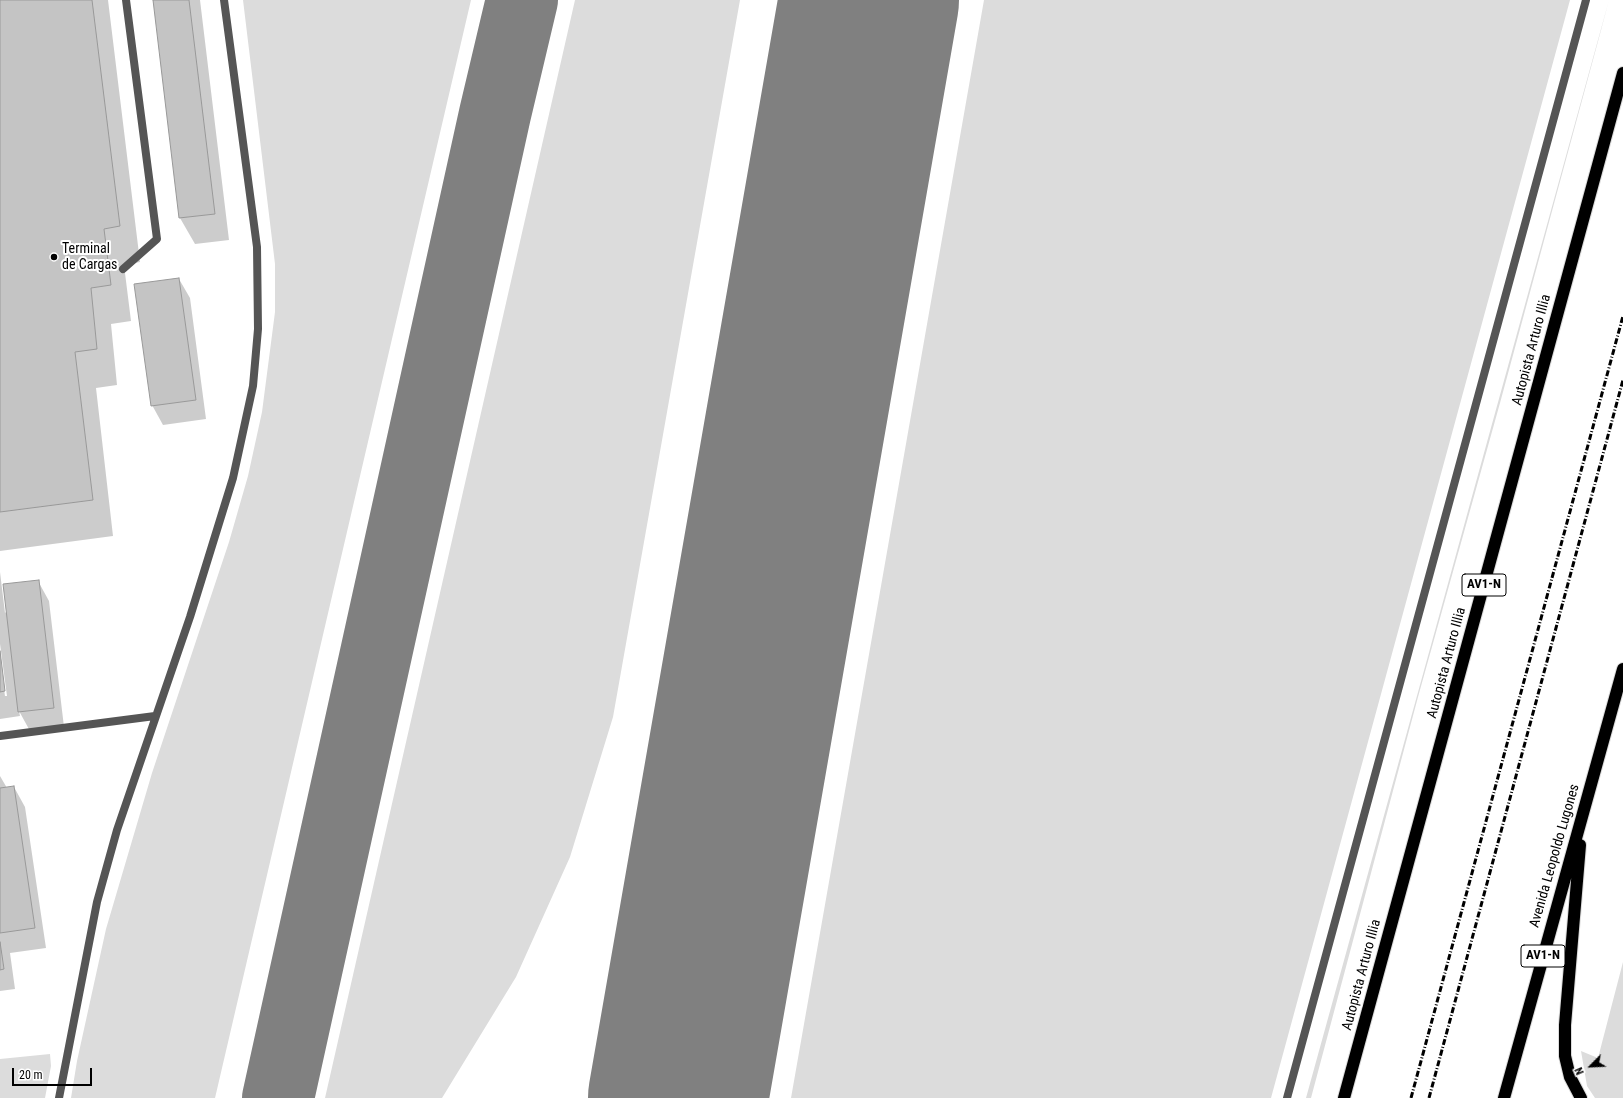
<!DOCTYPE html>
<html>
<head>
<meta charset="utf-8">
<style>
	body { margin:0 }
	#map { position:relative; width:1623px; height:1098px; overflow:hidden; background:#fff; font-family:"Roboto Condensed",sans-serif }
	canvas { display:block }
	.north { position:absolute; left:1571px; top:1046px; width:40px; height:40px; -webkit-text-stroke:3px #fff; paint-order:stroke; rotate:246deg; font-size:11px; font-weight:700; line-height:16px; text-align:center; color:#000 }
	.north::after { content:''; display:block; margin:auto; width:14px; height:18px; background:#000; clip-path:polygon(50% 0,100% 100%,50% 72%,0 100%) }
	.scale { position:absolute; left:12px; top:1068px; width:80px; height:18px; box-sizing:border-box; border:2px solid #000; border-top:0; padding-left:5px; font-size:12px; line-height:14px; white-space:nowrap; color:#000; -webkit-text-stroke:3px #fff; paint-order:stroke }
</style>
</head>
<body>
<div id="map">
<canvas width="1623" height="1098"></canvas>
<div class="north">N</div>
<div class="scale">20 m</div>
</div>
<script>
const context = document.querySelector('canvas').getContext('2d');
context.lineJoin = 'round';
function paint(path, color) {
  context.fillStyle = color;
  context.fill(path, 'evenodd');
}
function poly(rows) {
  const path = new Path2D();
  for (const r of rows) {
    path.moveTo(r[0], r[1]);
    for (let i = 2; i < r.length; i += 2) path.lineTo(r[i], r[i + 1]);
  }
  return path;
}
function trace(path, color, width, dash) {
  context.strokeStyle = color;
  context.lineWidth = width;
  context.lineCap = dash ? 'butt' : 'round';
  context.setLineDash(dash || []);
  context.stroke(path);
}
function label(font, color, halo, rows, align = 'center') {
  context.font = font + ' "Roboto Condensed",sans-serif';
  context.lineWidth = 4;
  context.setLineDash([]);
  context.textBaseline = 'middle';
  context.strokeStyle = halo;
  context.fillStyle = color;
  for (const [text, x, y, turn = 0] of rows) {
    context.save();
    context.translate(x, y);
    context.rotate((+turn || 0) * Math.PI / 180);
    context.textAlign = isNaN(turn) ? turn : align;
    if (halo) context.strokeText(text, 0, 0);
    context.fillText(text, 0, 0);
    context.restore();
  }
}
paint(poly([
	[243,0,471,0,215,1098,71,1098,77,1061,106,929,152,773,229,542,248,476,262,412,275,312,275,264],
	[575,0,740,0,613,717,570,857,516,977,442,1098,325,1098],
	[984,0,1570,0,1271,1098,791,1098],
	[1609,0,1600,34,1500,403,1418,697,1311,1098,1306,1098],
	[1623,962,1623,1098,1595,1098,1587,1086,1581,1051,1598,1058],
	[50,1054,51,1066,45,1098,0,1098,0,1059]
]), '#dcdcdc');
paint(poly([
	[0,0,108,0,140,262,124,265,131,321,111,324,117,385,96,388,113,536,0,551],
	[154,0,200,0,229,240,195,244,180,218],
	[179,279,190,298,206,419,163,425,152,405],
	[0,572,5,613,38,581,49,601,64,727,30,731,19,711,20,716,0,719,0,659,5,696,7,696,0,644],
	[0,776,7,788,14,787,25,807,46,948,10,953,15,989,0,991]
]), '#0003');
trace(poly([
	[278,1098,495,114,522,0]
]), '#808080', 72);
trace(poly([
	[678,1098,869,0]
]), '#808080', 180);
const building = poly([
	[0,0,92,0,120,226,104,229,111,285,91,288,97,349,75,352,93,500,0,512,0,0],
	[153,0,189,0,215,214,179,218,153,0],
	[179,278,196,400,151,406,134,284,179,278],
	[39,580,54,708,18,712,3,584,39,580],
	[0,651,5,691,0,692,0,651],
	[14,786,35,928,0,933,0,788,14,786],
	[0,942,4,969,0,970,0,942]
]);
paint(building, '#c4c4c4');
trace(building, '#999', 1);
const motorway = poly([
	[1580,845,1565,1025,1565,1056,1570,1077,1581,1098],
	[1344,1098,1623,73],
	[1504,1098,1623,669]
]);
trace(motorway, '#dbdbdb', 14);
trace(poly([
	[123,269,157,239,126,0],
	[0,736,155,716],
	[59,1098,97,902,117,830,190,617,233,478,253,386,258,329,257,247,224,0],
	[1287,1098,1586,0]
]), '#555', 8);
trace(motorway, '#000', 12);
trace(poly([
	[1411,1098,1623,316],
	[1429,1098,1623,380]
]), '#000', 3, [6, 2, 1, 2]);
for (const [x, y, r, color] of [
	[54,257,4,"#000"]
]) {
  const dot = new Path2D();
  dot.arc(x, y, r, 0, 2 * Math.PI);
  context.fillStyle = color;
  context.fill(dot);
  trace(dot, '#fff', 1.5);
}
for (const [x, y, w] of [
	[1484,585,44],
	[1543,956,44]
]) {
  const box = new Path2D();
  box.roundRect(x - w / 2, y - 11, w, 22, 3);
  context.fillStyle = '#fff';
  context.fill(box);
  trace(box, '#000', 1);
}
label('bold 13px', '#000', null, [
	["AV1-N",1484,585],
	["AV1-N",1543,956]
]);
label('14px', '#000', '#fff', [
	["Terminal",62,249],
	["de Cargas",62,265]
], 'left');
label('14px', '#000', '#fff', [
	["Autopista Arturo Illia",1532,350,-75],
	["Autopista Arturo Illia",1447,663,-75],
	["Avenida Leopoldo Lugones",1555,856,-74],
	["Autopista Arturo Illia",1362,975,-75]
]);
</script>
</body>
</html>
